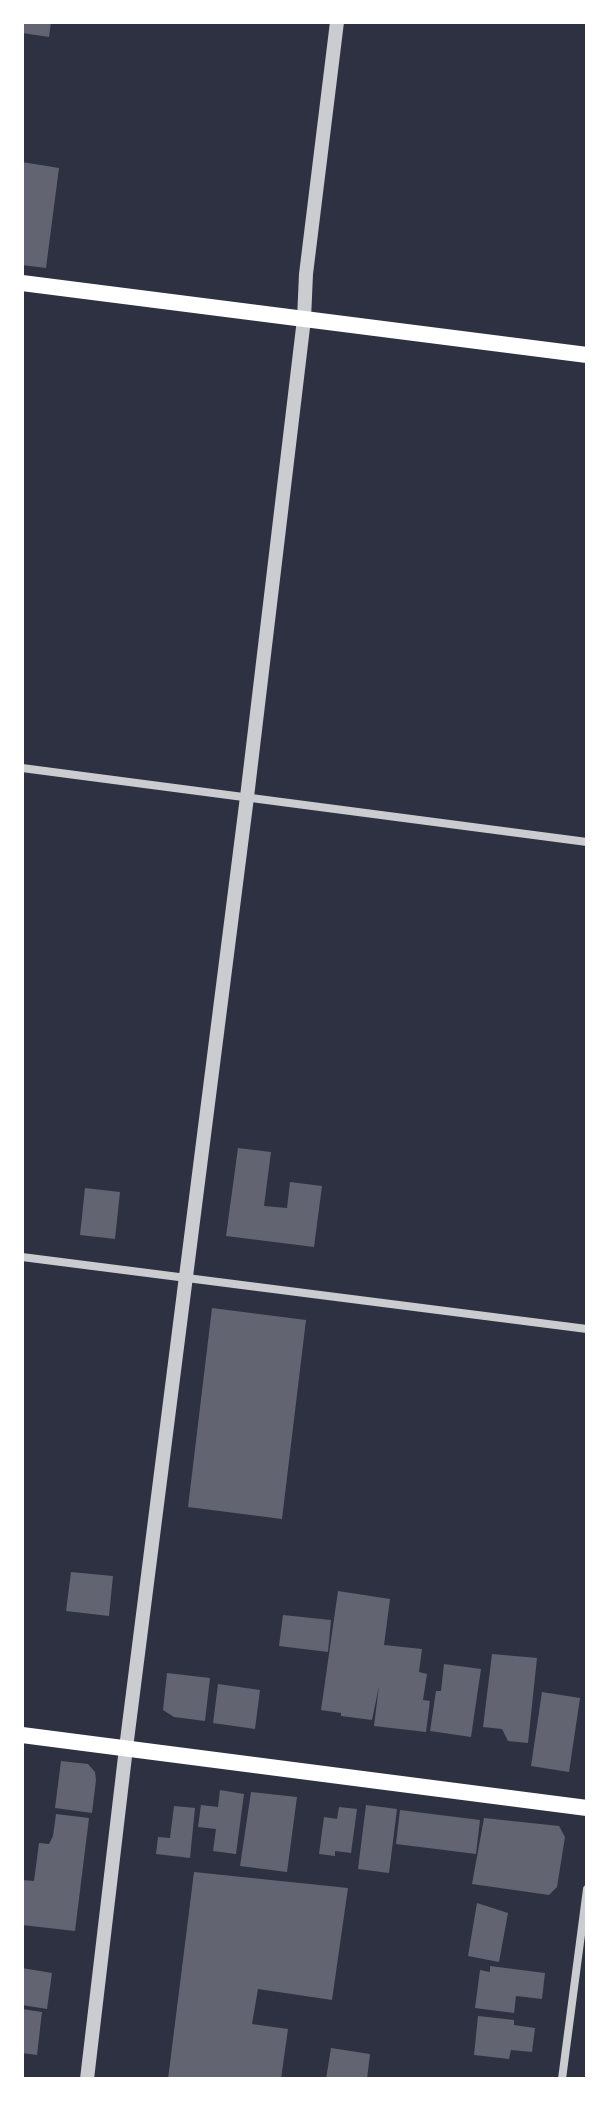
<!DOCTYPE html>
<html>
<head>
<meta charset="utf-8">
<style>
	body { margin:0 }
	#map { position:relative; width:609px; height:2101px; overflow:hidden; background:#2d3142; font-family:Georgia,serif }
	canvas { display:block }
	.frame { position:absolute; inset:0; border:24px solid #fff; pointer-events:none }
</style>
</head>
<body>
<div id="map">
<canvas width="609" height="2101"></canvas>
<div class="frame"></div>
</div>
<script>
const context = document.querySelector('canvas').getContext('2d');
context.lineJoin = 'round';
function paint(path, color) {
  context.fillStyle = color;
  context.fill(path, 'evenodd');
}
function poly(rows) {
  const path = new Path2D();
  for (const r of rows) {
    path.moveTo(r[0], r[1]);
    for (let i = 2; i < r.length; i += 2) path.lineTo(r[i], r[i + 1]);
  }
  return path;
}
function trace(path, color, width, dash) {
  context.strokeStyle = color;
  context.lineWidth = width;
  context.lineCap = dash ? 'butt' : 'round';
  context.setLineDash(dash || []);
  context.stroke(path);
}
paint(poly([
	[22,22,51,22,49,37,22,33],
	[22,162,59,168,46,268,22,265],
	[238,1148,271,1152,264,1206,287,1208,290,1182,322,1186,314,1247,226,1236],
	[85,1188,120,1192,115,1239,80,1235],
	[212,1308,306,1320,282,1519,188,1507],
	[71,1572,113,1576,109,1616,66,1611],
	[338,1591,390,1599,384,1645,422,1649,419,1672,427,1674,423,1700,430,1701,426,1732,374,1726,379,1686,372,1720,341,1716,341,1713,321,1710],
	[283,1615,331,1620,328,1652,279,1646],
	[492,1654,537,1658,528,1743,508,1741,502,1729,483,1727],
	[444,1664,481,1669,471,1737,430,1731,436,1691,441,1691],
	[167,1673,210,1678,205,1721,174,1717,163,1710],
	[218,1684,260,1690,255,1729,213,1723],
	[542,1692,580,1698,569,1772,531,1766],
	[61,1761,88,1764,95,1772,96,1780,92,1813,55,1808],
	[220,1790,244,1794,236,1854,213,1851,216,1829,198,1827,201,1805,218,1807],
	[251,1792,297,1797,287,1872,240,1866],
	[366,1805,397,1809,389,1873,358,1869],
	[174,1806,195,1808,190,1858,156,1854,158,1837,170,1838],
	[339,1807,357,1809,351,1853,335,1851,335,1856,319,1854,324,1817,337,1819],
	[400,1810,480,1820,476,1854,396,1844],
	[56,1814,89,1818,75,1931,22,1925,22,1880,34,1881,39,1843,49,1844,53,1836],
	[484,1818,559,1826,565,1837,557,1887,549,1895,472,1884],
	[194,1872,348,1888,332,2000,258,1989,252,2024,288,2029,281,2079,168,2079],
	[477,1903,508,1913,499,1962,468,1956],
	[490,1966,545,1973,542,1999,516,1996,514,2013,475,2008,480,1970,490,1972],
	[22,1968,52,1973,47,2009,22,2005],
	[22,2009,42,2012,37,2055,22,2053],
	[478,2016,514,2020,514,2025,535,2028,532,2052,511,2050,509,2059,474,2055],
	[331,2048,370,2054,367,2079,326,2079]
]), '#626471');
trace(poly([
	[22,768,587,842],
	[22,1257,587,1329],
	[562,2079,587,1889]
]), '#caccd0', 8);
trace(poly([
	[87,2079,126,1748,247,797,304,319,306,274,337,22]
]), '#caccd0', 14);
trace(poly([
	[22,283,587,355],
	[22,1735,587,1808]
]), '#fff', 16);
</script>
</body>
</html>
